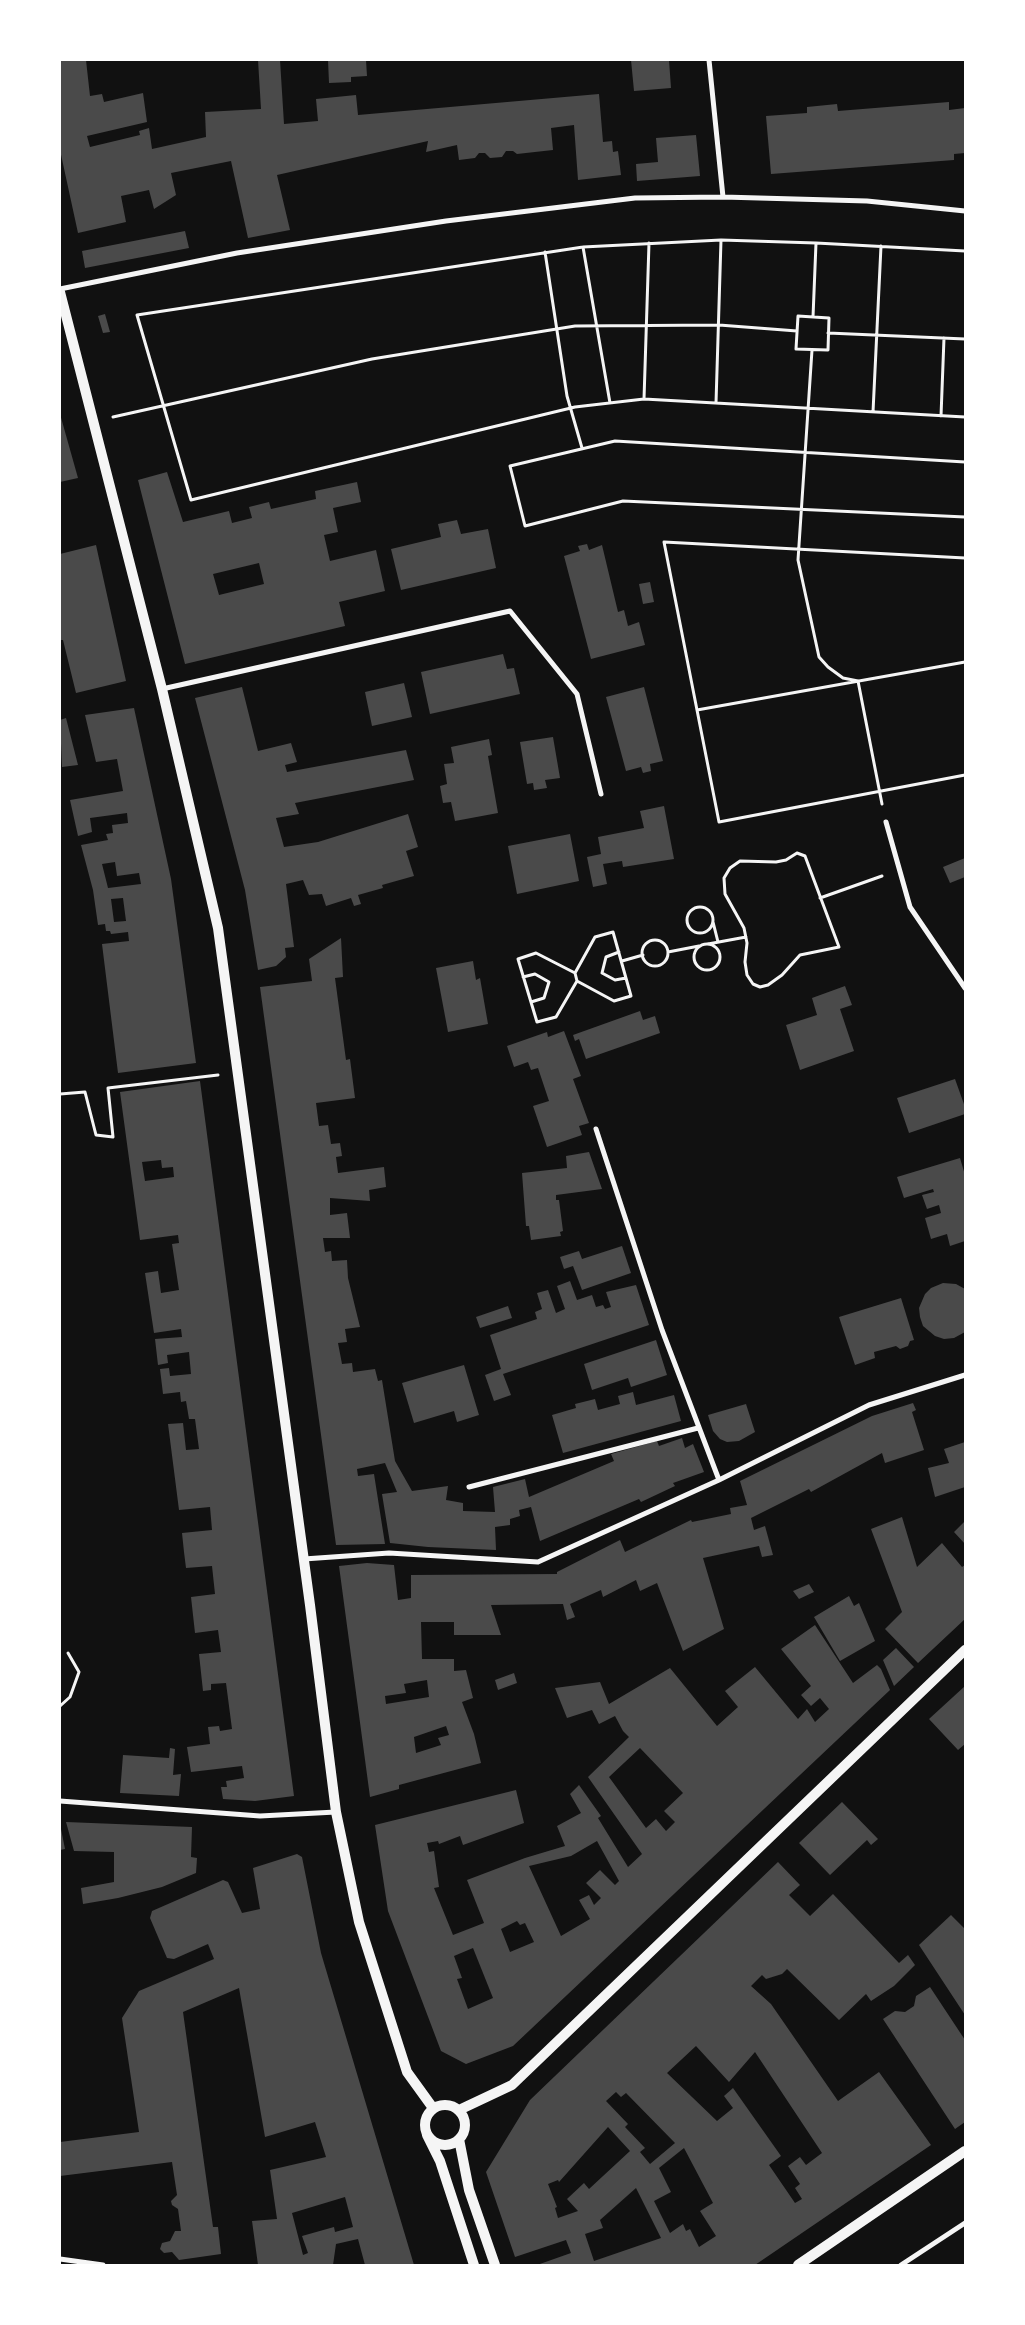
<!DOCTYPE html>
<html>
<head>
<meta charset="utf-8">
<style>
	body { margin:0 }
	#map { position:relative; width:1025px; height:2325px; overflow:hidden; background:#111; font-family:"Work Sans",sans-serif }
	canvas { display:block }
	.frame { position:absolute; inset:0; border:61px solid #fff; pointer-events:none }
</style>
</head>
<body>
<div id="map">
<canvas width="1025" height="2325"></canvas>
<div class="frame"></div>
</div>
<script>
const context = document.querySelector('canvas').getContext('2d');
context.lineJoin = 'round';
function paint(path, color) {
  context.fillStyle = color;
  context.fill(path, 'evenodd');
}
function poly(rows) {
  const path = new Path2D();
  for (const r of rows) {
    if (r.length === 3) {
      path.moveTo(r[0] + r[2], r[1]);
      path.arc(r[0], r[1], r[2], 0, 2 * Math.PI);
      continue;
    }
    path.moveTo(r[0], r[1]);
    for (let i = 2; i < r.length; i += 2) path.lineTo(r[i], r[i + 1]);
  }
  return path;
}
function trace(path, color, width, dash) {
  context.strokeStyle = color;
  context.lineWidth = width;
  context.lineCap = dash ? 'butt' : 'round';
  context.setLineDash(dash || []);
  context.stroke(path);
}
paint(poly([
	[60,60,86,60,90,96,102,94,104,102,143,93,147,122,87,136,90,147,140,135,139,131,149,128,152,149,206,137,205,112,261,109,258,60,280,60,284,124,318,121,316,99,356,95,358,115,599,94,603,142,612,141,613,152,618,151,621,175,578,180,574,125,551,128,553,150,517,154,513,151,506,151,502,157,490,158,485,153,479,153,475,158,459,160,457,145,426,152,428,141,277,175,290,230,248,238,231,161,171,173,176,195,154,209,149,190,121,196,126,222,78,233,60,150],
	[328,60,366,60,367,76,351,77,351,82,329,83],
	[631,60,669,60,671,88,634,91],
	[949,102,949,110,965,108,965,153,954,154,954,160,771,174,766,116,807,113,807,107,837,104,838,111],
	[696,135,700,176,637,181,636,164,658,162,656,138],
	[185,231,189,248,85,268,82,251],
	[105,314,110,332,103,333,98,316],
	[60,414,78,478,60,482],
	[167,472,183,522,229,511,232,523,252,518,249,507,269,502,271,509,316,499,315,491,357,482,361,502,333,508,338,532,324,535,330,561,376,550,385,591,339,602,345,626,185,664,138,480],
	[259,563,264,584,219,595,213,574],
	[457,520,461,534,488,529,496,568,401,590,391,549,441,537,438,524],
	[587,544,589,550,602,545,618,612,624,610,628,626,639,622,645,645,591,659,564,556,580,551,578,546],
	[96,545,126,681,76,693,63,640,60,640,60,554],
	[650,582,654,602,643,604,639,584],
	[503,654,507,669,514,668,520,694,430,714,421,672],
	[404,683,412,717,372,726,365,692],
	[242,687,258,751,291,743,297,762,285,765,287,772,406,750,414,780,295,803,299,814,276,818,284,847,318,842,408,814,418,847,406,851,414,876,382,885,383,888,358,895,361,904,354,906,351,898,326,906,322,894,309,895,303,880,286,884,294,947,285,948,286,957,276,966,258,970,245,890,195,698],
	[644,687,663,761,650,764,651,771,643,773,641,767,626,771,606,697],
	[134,708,171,879,196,1063,118,1073,102,944,129,941,128,932,111,934,110,931,106,931,105,924,98,925,93,890,81,845,108,840,106,834,113,833,112,825,128,823,127,813,90,818,92,832,78,836,70,800,123,791,117,759,96,762,85,715],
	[115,862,117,876,139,873,141,884,108,888,102,864],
	[123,898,126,921,114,922,111,899],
	[66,718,78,765,62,767,60,720],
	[553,737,560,778,545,780,547,788,534,790,533,783,527,784,520,742],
	[489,739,492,755,488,756,498,813,455,821,451,802,443,803,440,786,447,784,444,764,454,763,451,747],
	[664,806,674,859,623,867,622,861,603,864,607,884,593,887,587,857,601,854,598,837,644,828,640,811],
	[570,834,579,881,517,894,508,846],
	[965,858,965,877,950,883,943,867],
	[341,938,343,977,335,978,346,1060,350,1059,355,1098,316,1103,319,1126,328,1125,331,1144,340,1143,342,1156,336,1157,338,1173,384,1167,386,1187,369,1190,370,1201,330,1198,330,1215,347,1213,350,1238,323,1238,325,1252,331,1251,332,1261,347,1260,348,1278,360,1327,345,1329,347,1342,338,1343,342,1364,352,1363,353,1372,375,1369,378,1381,382,1380,395,1461,412,1491,448,1486,446,1500,463,1503,463,1511,495,1512,493,1487,525,1479,529,1497,614,1461,611,1454,657,1441,659,1446,682,1438,685,1448,693,1444,704,1472,673,1483,675,1486,641,1502,639,1499,540,1541,531,1507,519,1510,520,1516,510,1519,510,1525,495,1527,496,1550,428,1547,390,1543,382,1494,397,1492,385,1463,357,1469,358,1476,374,1474,385,1544,336,1545,260,987,312,981,309,959],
	[473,961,476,980,480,978,488,1024,448,1032,436,968],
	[845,986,852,1005,840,1009,854,1051,800,1070,786,1025,817,1015,812,998],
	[640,1011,643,1020,655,1016,660,1033,586,1059,579,1039,575,1041,573,1035],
	[564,1031,581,1076,573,1079,589,1123,579,1126,582,1135,547,1147,533,1106,549,1101,538,1068,531,1070,528,1062,514,1067,507,1046,547,1032,548,1037],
	[955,1079,965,1107,965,1114,909,1133,897,1098],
	[200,1081,294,1796,255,1801,223,1799,221,1787,227,1787,226,1781,244,1778,242,1766,191,1772,187,1747,210,1744,208,1727,219,1726,220,1731,232,1729,226,1683,211,1684,211,1690,203,1691,199,1654,221,1652,218,1630,195,1633,191,1597,215,1594,212,1566,186,1568,184,1552,182,1533,212,1530,210,1507,179,1510,168,1424,183,1423,186,1450,199,1449,195,1419,189,1419,186,1401,181,1402,180,1392,163,1394,160,1369,169,1368,170,1376,191,1374,189,1352,167,1355,168,1363,158,1365,155,1339,182,1337,181,1329,154,1333,145,1273,158,1271,161,1293,179,1290,172,1244,179,1243,178,1235,140,1240,120,1092],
	[161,1160,162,1168,173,1167,174,1177,145,1181,142,1162],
	[589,1152,602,1189,556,1195,556,1200,559,1200,563,1231,560,1232,561,1236,531,1240,529,1226,526,1226,522,1173,567,1168,566,1156],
	[960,1158,965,1175,965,1241,950,1246,947,1234,931,1239,925,1218,941,1213,939,1205,927,1209,922,1195,934,1192,933,1189,904,1198,897,1177],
	[622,1246,631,1273,582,1290,573,1266,564,1269,560,1257,579,1251,582,1259],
	[570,1281,577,1300,592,1295,596,1307,603,1305,605,1309,611,1307,606,1292,636,1285,649,1325,503,1374,511,1395,494,1401,485,1375,501,1369,490,1335,537,1319,535,1312,542,1309,537,1293,548,1290,556,1313,565,1309,557,1286],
	[943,1283,956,1284,965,1289,965,1332,954,1338,944,1339,935,1336,923,1326,920,1317,919,1308,925,1294,931,1288],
	[901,1298,914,1340,910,1341,908,1346,900,1349,896,1346,874,1352,875,1358,855,1365,839,1317],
	[508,1306,512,1318,480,1328,476,1317],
	[656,1340,667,1375,631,1387,628,1378,592,1390,584,1364],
	[464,1365,479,1415,457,1422,454,1411,414,1423,402,1383],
	[633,1392,636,1405,674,1395,681,1421,563,1453,552,1415,576,1408,575,1404,595,1399,598,1410,620,1404,618,1396],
	[913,1403,916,1410,912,1412,924,1450,885,1463,882,1453,811,1492,809,1489,751,1518,754,1530,765,1526,773,1555,762,1557,759,1546,703,1558,724,1629,683,1651,657,1583,640,1591,636,1580,603,1597,601,1590,570,1604,575,1617,567,1620,563,1604,491,1605,501,1635,454,1635,454,1622,421,1622,422,1659,454,1659,454,1671,466,1670,473,1698,462,1702,474,1734,481,1763,399,1785,399,1789,370,1797,339,1566,367,1563,394,1565,398,1600,411,1598,411,1575,557,1574,557,1572,620,1540,625,1552,691,1520,692,1522,731,1514,730,1508,747,1505,740,1481,872,1416],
	[427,1680,429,1697,386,1704,385,1696,406,1693,404,1684],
	[446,1726,449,1735,438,1738,441,1745,416,1753,414,1737],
	[746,1404,755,1432,739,1441,727,1442,720,1439,713,1431,708,1415],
	[965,1442,965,1487,935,1497,928,1468,949,1463,944,1449],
	[902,1517,917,1567,942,1543,962,1567,965,1565,965,1619,918,1663,885,1629,902,1612,871,1529],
	[965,1521,965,1544,954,1532],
	[809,1584,814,1592,799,1599,793,1591],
	[849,1596,854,1606,859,1603,875,1641,840,1661,814,1617],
	[815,1625,853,1683,877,1665,881,1669,890,1690,513,2046,466,2064,441,2051,388,1911,375,1825,516,1790,524,1823,463,1845,460,1836,439,1844,438,1841,427,1843,429,1852,434,1851,439,1887,434,1888,453,1935,484,1923,467,1880,525,1858,565,1846,557,1826,581,1813,570,1794,579,1785,601,1816,598,1818,628,1867,642,1854,588,1777,629,1737,623,1731,615,1716,599,1724,592,1710,567,1718,555,1688,600,1682,609,1704,670,1668,717,1726,738,1707,725,1691,755,1667,798,1719,807,1709,815,1722,829,1709,820,1698,811,1706,801,1695,811,1686,781,1649],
	[640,1748,683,1793,664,1811,675,1822,666,1831,656,1819,646,1828,609,1777],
	[597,1841,619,1881,615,1885,600,1870,586,1883,601,1898,594,1905,589,1895,579,1900,590,1919,561,1936,529,1866,571,1856],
	[517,1921,520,1925,525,1923,534,1942,510,1952,501,1929],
	[473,1948,493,1998,468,2009,457,1979,462,1978,454,1956],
	[896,1648,914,1667,894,1686,883,1660],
	[514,1673,517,1683,498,1690,495,1680],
	[965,1686,965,1744,958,1750,929,1719],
	[170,1748,175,1749,173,1775,181,1774,179,1796,120,1793,123,1755,169,1758],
	[842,1802,878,1839,871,1845,867,1840,830,1875,799,1843],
	[66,1822,192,1827,191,1857,197,1858,196,1873,162,1887,118,1898,83,1904,81,1888,114,1882,114,1852,74,1851],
	[60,1824,65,1849,60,1850],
	[297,1854,302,1857,321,1953,414,2265,365,2265,358,2239,336,2244,333,2265,258,2265,252,2221,277,2219,270,2170,326,2157,315,2122,265,2137,239,1988,183,2012,213,2227,218,2227,221,2254,179,2260,172,2252,164,2253,160,2249,162,2243,170,2241,175,2231,181,2231,178,2209,172,2205,171,2201,177,2195,172,2162,60,2176,60,2142,139,2132,122,2018,139,1991,214,1959,208,1944,174,1959,167,1958,150,1918,152,1911,223,1880,228,1882,242,1913,260,1909,253,1868],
	[345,2197,353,2227,335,2232,334,2227,302,2236,308,2253,303,2255,292,2213],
	[778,1862,800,1885,789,1895,810,1916,833,1894,899,1963,908,1955,915,1965,894,1986,871,2001,866,1994,839,2020,787,1969,782,1974,766,1979,762,1975,751,1986,771,2004,838,2101,879,2072,931,2145,755,2265,537,2265,571,2253,566,2240,515,2257,486,2172,530,2100],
	[696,2046,729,2082,755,2052,822,2153,806,2165,800,2157,788,2166,800,2184,795,2188,802,2199,795,2203,769,2165,781,2156,733,2088,724,2096,733,2108,717,2121,667,2073],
	[616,2092,621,2097,626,2093,675,2143,650,2164,640,2152,645,2148,625,2127,628,2124,606,2101],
	[608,2127,630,2151,589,2189,584,2183,567,2199,578,2211,558,2218,555,2208,557,2207,548,2184,558,2180,559,2182],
	[684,2148,713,2203,700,2211,716,2236,699,2247,690,2229,686,2231,683,2224,670,2233,654,2201,671,2192,659,2168],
	[636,2188,661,2238,594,2261,585,2234,603,2228,600,2220],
	[951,1915,965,1929,965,2015,919,1945],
	[930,1987,965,2040,965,2122,955,2129,883,2019,895,2011,905,2012,914,2006,916,1996]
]), '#4a4a4a');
trace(poly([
	[583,247,610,403],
	[965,251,816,243,721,240,583,247,137,315,191,500,575,407,644,399,965,417],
	[545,252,567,396,582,448],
	[798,316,829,318,828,350,796,349,798,316],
	[813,317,816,243],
	[828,333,965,339],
	[812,350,798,560,819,657,828,667,843,678,858,681,882,804],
	[644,399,649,243],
	[716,403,721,240],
	[873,412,881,246],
	[941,416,944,338],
	[113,417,372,359,575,326,719,325,797,331],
	[965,462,615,441,510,466,525,526,623,501,965,517],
	[965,558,664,542,719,822,965,775],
	[697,710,965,662],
	[797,853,805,856,839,947,800,955,782,975,768,985,760,987,753,984,747,975,745,962,747,943,744,928,725,894,724,878,730,868,740,861,776,862,786,860,797,853],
	[820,898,882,876],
	[700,920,13],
	[713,922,718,942],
	[613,932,631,996,614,1001,577,981,575,973,595,937,613,932],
	[655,953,13],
	[708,944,746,937],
	[707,957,13],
	[619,952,606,957,602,973,615,980,626,978],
	[668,952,699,946],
	[622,961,643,955],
	[575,973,536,953,518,959,537,1022,556,1017,577,981],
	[523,977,535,974,549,982,544,998,531,1002],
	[60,1094,85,1092,96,1135,113,1137,108,1088,218,1075],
	[60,1706,70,1697,79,1672,68,1653]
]), '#f5f5f5', 3);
trace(poly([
	[709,60,723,197],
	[60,289,237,253,446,221,635,198,723,197,867,201,965,211],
	[162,689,510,611,577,694,601,794],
	[886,822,910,907,965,988],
	[596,1129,662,1330,719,1480],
	[469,1487,698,1428],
	[304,1559,389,1553,538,1562,719,1480,869,1405,965,1375],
	[60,1801,260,1816,336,1812],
	[60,2259,103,2265],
	[901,2265,965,2223]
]), '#f5f5f5', 5);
trace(poly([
	[60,292,162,689,218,928,310,1605,336,1812,359,1922,407,2072,433,2108],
	[445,2125,20],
	[459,2110,512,2085,965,1650],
	[427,2135,440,2161,474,2265],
	[459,2139,469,2190,495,2265],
	[798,2265,965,2151]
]), '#f5f5f5', 10);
</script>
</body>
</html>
